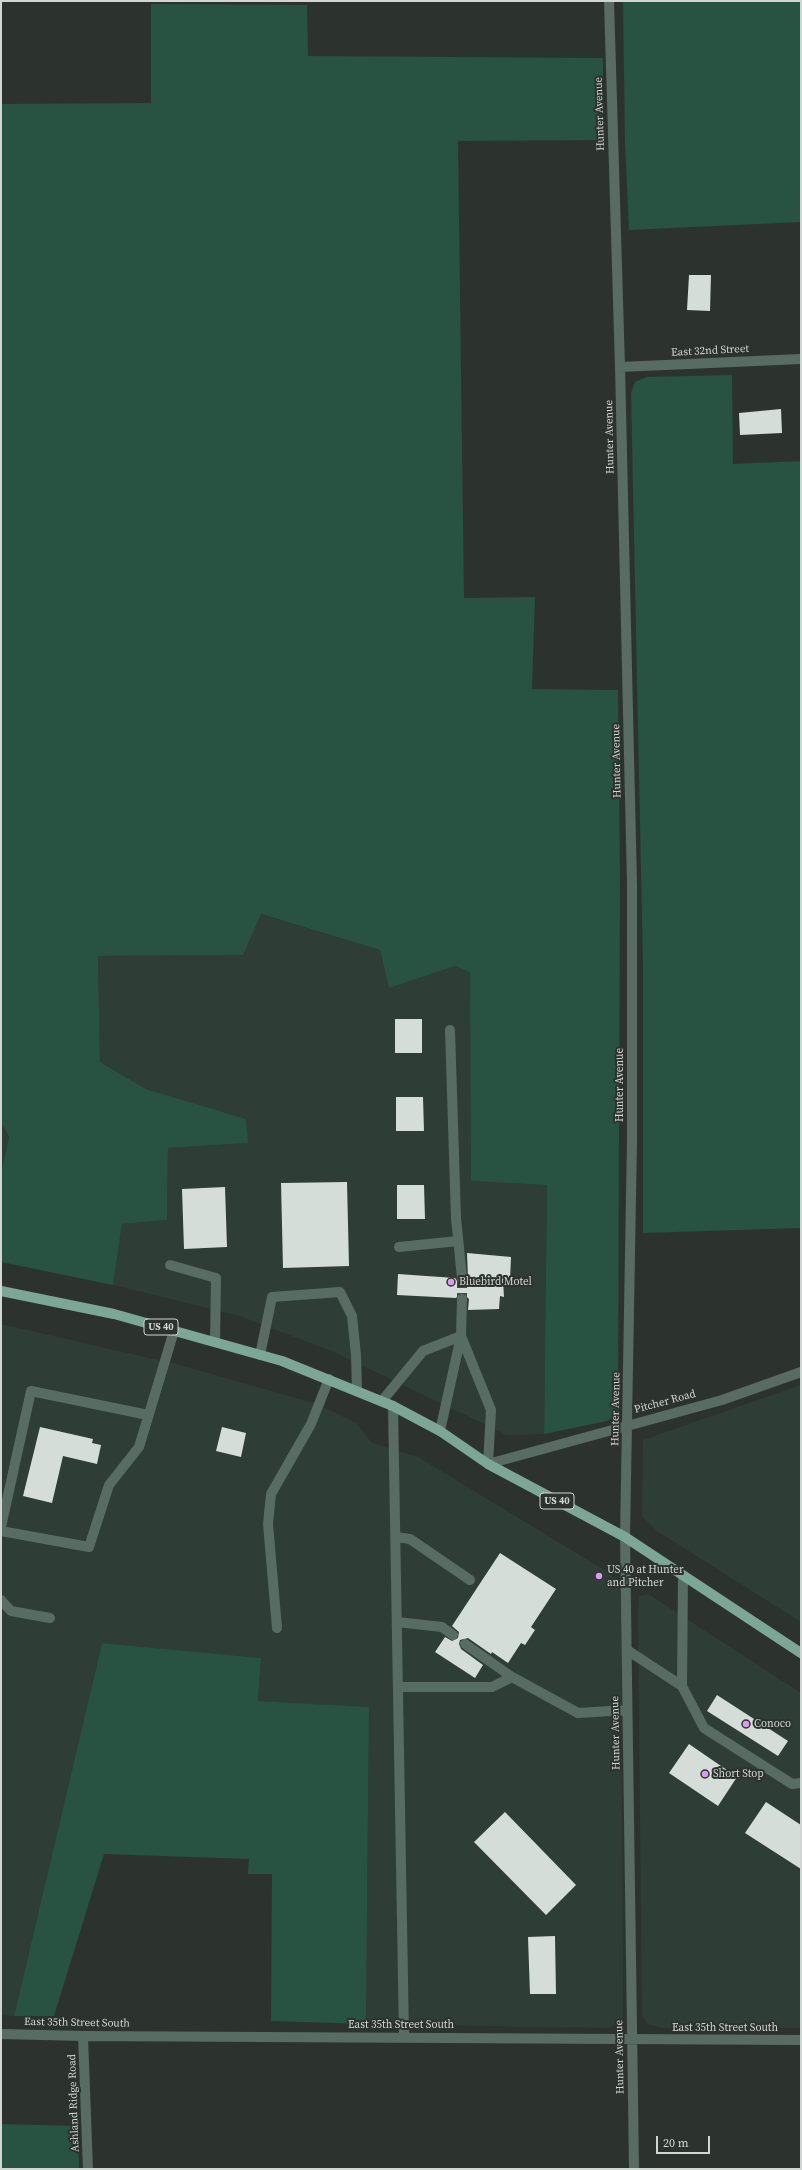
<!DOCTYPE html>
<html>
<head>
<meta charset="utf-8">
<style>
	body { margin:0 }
	#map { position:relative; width:802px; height:2170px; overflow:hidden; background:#2c332f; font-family:"Source Serif 4",serif }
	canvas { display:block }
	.frame { position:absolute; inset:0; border:2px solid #d1d5d3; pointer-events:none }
	.scale { position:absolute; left:656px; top:2136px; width:54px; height:18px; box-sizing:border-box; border:2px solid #d1d5d3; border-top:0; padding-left:5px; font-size:12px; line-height:14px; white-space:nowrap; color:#d1d5d3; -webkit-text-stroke:3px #2c332f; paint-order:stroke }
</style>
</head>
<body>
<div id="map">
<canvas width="802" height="2170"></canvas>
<div class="frame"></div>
<div class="scale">20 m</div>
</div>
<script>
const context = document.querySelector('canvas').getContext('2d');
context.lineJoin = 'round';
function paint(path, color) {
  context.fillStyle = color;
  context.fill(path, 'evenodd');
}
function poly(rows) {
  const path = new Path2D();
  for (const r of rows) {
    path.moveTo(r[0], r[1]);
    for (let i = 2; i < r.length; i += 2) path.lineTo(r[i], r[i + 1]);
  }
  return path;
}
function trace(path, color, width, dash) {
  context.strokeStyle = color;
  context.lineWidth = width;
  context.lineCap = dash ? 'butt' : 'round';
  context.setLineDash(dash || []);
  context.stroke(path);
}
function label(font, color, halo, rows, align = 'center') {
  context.font = font + ' "Source Serif 4",serif';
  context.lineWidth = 4;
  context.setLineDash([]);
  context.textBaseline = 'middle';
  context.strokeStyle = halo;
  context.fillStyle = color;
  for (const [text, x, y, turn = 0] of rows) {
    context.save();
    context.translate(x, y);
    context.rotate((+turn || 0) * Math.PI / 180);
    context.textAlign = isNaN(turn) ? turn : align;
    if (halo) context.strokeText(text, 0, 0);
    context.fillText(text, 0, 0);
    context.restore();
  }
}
paint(poly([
	[260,914,380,950,389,988,455,966,471,972,471,1181,547,1185,544,1434,507,1435,334,1352,240,1316,113,1285,122,1224,167,1220,168,1148,247,1143,246,1119,146,1089,100,1062,98,956,243,955],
	[1,1122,9,1137,1,1175],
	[1,1324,180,1365,317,1404,356,1423,372,1443,418,1457,611,1574,619,1586,621,1609,623,2018,617,2025,606,2028,366,2024,369,1708,258,1701,261,1658,102,1643,14,2016,1,2015],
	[801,1385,801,1622,657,1531,642,1516,643,1440],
	[648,1594,801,1693,801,2028,662,2028,648,2024,642,2016,638,1613,639,1596]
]), '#2f3d37');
paint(poly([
	[623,1,801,1,801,222,629,230,625,143],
	[151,4,307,5,308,56,603,58,603,140,458,141,464,598,535,597,532,689,618,690,620,879,618,1394,618,1414,607,1421,544,1434,547,1185,471,1181,470,972,455,966,389,988,380,950,261,914,243,955,98,956,100,1062,146,1089,246,1119,248,1143,168,1148,167,1220,122,1224,113,1285,1,1262,1,1175,9,1137,1,1122,1,104,151,103],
	[732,375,733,464,801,461,801,1228,643,1233,643,966,631,393,635,382,647,377],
	[102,1643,261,1658,258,1701,369,1707,366,2024,271,2021,272,1874,248,1874,249,1859,104,1854,54,2016,14,2016],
	[1,2124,78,2126,79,2169,1,2169]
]), '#285242');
paint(poly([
	[689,275,711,275,710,311,687,310],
	[781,409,782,433,740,435,739,413],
	[395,1019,422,1019,422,1053,395,1053],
	[396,1097,423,1097,424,1131,396,1131],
	[347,1182,349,1266,283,1268,281,1183],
	[397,1185,424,1185,425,1219,397,1219],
	[225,1187,227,1247,184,1249,182,1189],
	[467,1253,511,1257,510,1280,503,1280,504,1297,500,1296,499,1309,468,1310,469,1299,463,1293,459,1294,456,1298,397,1295,398,1274,455,1278,459,1284,465,1283,468,1278],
	[40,1427,93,1439,92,1443,101,1445,97,1464,63,1456,52,1503,23,1496],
	[222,1427,246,1433,241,1457,216,1451],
	[500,1553,556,1589,531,1627,535,1630,525,1645,521,1643,508,1663,492,1652,491,1654,468,1638,460,1640,459,1644,461,1649,483,1665,475,1678,435,1652,445,1637,452,1641,458,1638,459,1632,452,1626],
	[717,1695,788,1741,778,1756,707,1711],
	[689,1744,737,1777,718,1806,669,1773],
	[766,1802,801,1825,801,1869,745,1833],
	[505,1812,576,1885,546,1915,474,1842],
	[555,1936,556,1994,530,1994,528,1937]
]), '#d5ddd9');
trace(poly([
	[462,1278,462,1299]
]), '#454b48', 10, [10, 5]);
trace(poly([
	[609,1,620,367,632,884,632,1140,625,1537,634,2169],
	[620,367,801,359],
	[450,1030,456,1218,462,1278],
	[399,1247,458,1241],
	[170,1265,216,1278,215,1342],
	[260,1355,272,1297,340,1292,352,1316,356,1355,357,1391],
	[382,1401,423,1351,461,1336,491,1410,488,1464,722,1400,801,1372],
	[393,1406,404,2037],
	[440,1431,461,1336,462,1299],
	[1,1527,31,1391,148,1415],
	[1,1531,89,1547,109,1485,139,1447,174,1331],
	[396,1537,410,1539,470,1580],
	[1,1600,11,1611,50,1618],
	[397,1622,442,1627,453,1635],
	[277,1628,268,1524,271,1494,311,1424,329,1379],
	[465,1644,512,1677,578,1713,627,1710],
	[627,1650,682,1686,704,1728,792,1784,801,1783],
	[682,1686,683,1576],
	[398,1687,492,1687,512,1677],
	[1,2034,83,2036,801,2040],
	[83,2036,88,2169]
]), '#586c63', 10);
trace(poly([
	[1,1291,114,1314,282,1361,393,1406,440,1431,488,1464,625,1537,801,1653]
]), '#7ca695', 10);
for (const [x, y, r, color] of [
	[451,1282,4,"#dd99f3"],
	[599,1576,4,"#dd99f3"],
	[746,1724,4,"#dd99f3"],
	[705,1774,4,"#dd99f3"]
]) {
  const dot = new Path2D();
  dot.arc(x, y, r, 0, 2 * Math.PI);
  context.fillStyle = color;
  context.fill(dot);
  trace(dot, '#2c332f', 1.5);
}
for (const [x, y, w] of [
	[161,1327,34],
	[557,1501,34]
]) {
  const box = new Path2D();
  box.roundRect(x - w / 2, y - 8, w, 16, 3);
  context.fillStyle = '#2c332f';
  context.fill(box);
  trace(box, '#d1d5d3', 1);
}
label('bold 10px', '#d1d5d3', null, [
	["US 40",161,1327],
	["US 40",557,1501]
]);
label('11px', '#d1d5d3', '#2c332f', [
	["Hunter Avenue",600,114,-92],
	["East 32nd Street",710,351,-3],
	["Hunter Avenue",610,437,-91],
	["Hunter Avenue",617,761,-91],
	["Hunter Avenue",620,1085,-90],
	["Pitcher Road",665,1402,-15],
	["Hunter Avenue",616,1409,-89],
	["Hunter Avenue",616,1733,-91],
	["East 35th Street South",77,2023,1],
	["East 35th Street South",401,2025],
	["East 35th Street South",725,2028],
	["Hunter Avenue",620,2057,-91],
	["Ashland Ridge Road",74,2103,-92]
]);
label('11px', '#d1d5d3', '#2c332f', [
	["Bluebird Motel",459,1282],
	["US 40 at Hunter",607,1570],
	["and Pitcher",607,1583],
	["Conoco",754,1724],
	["Short Stop",713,1774]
], 'left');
</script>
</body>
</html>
